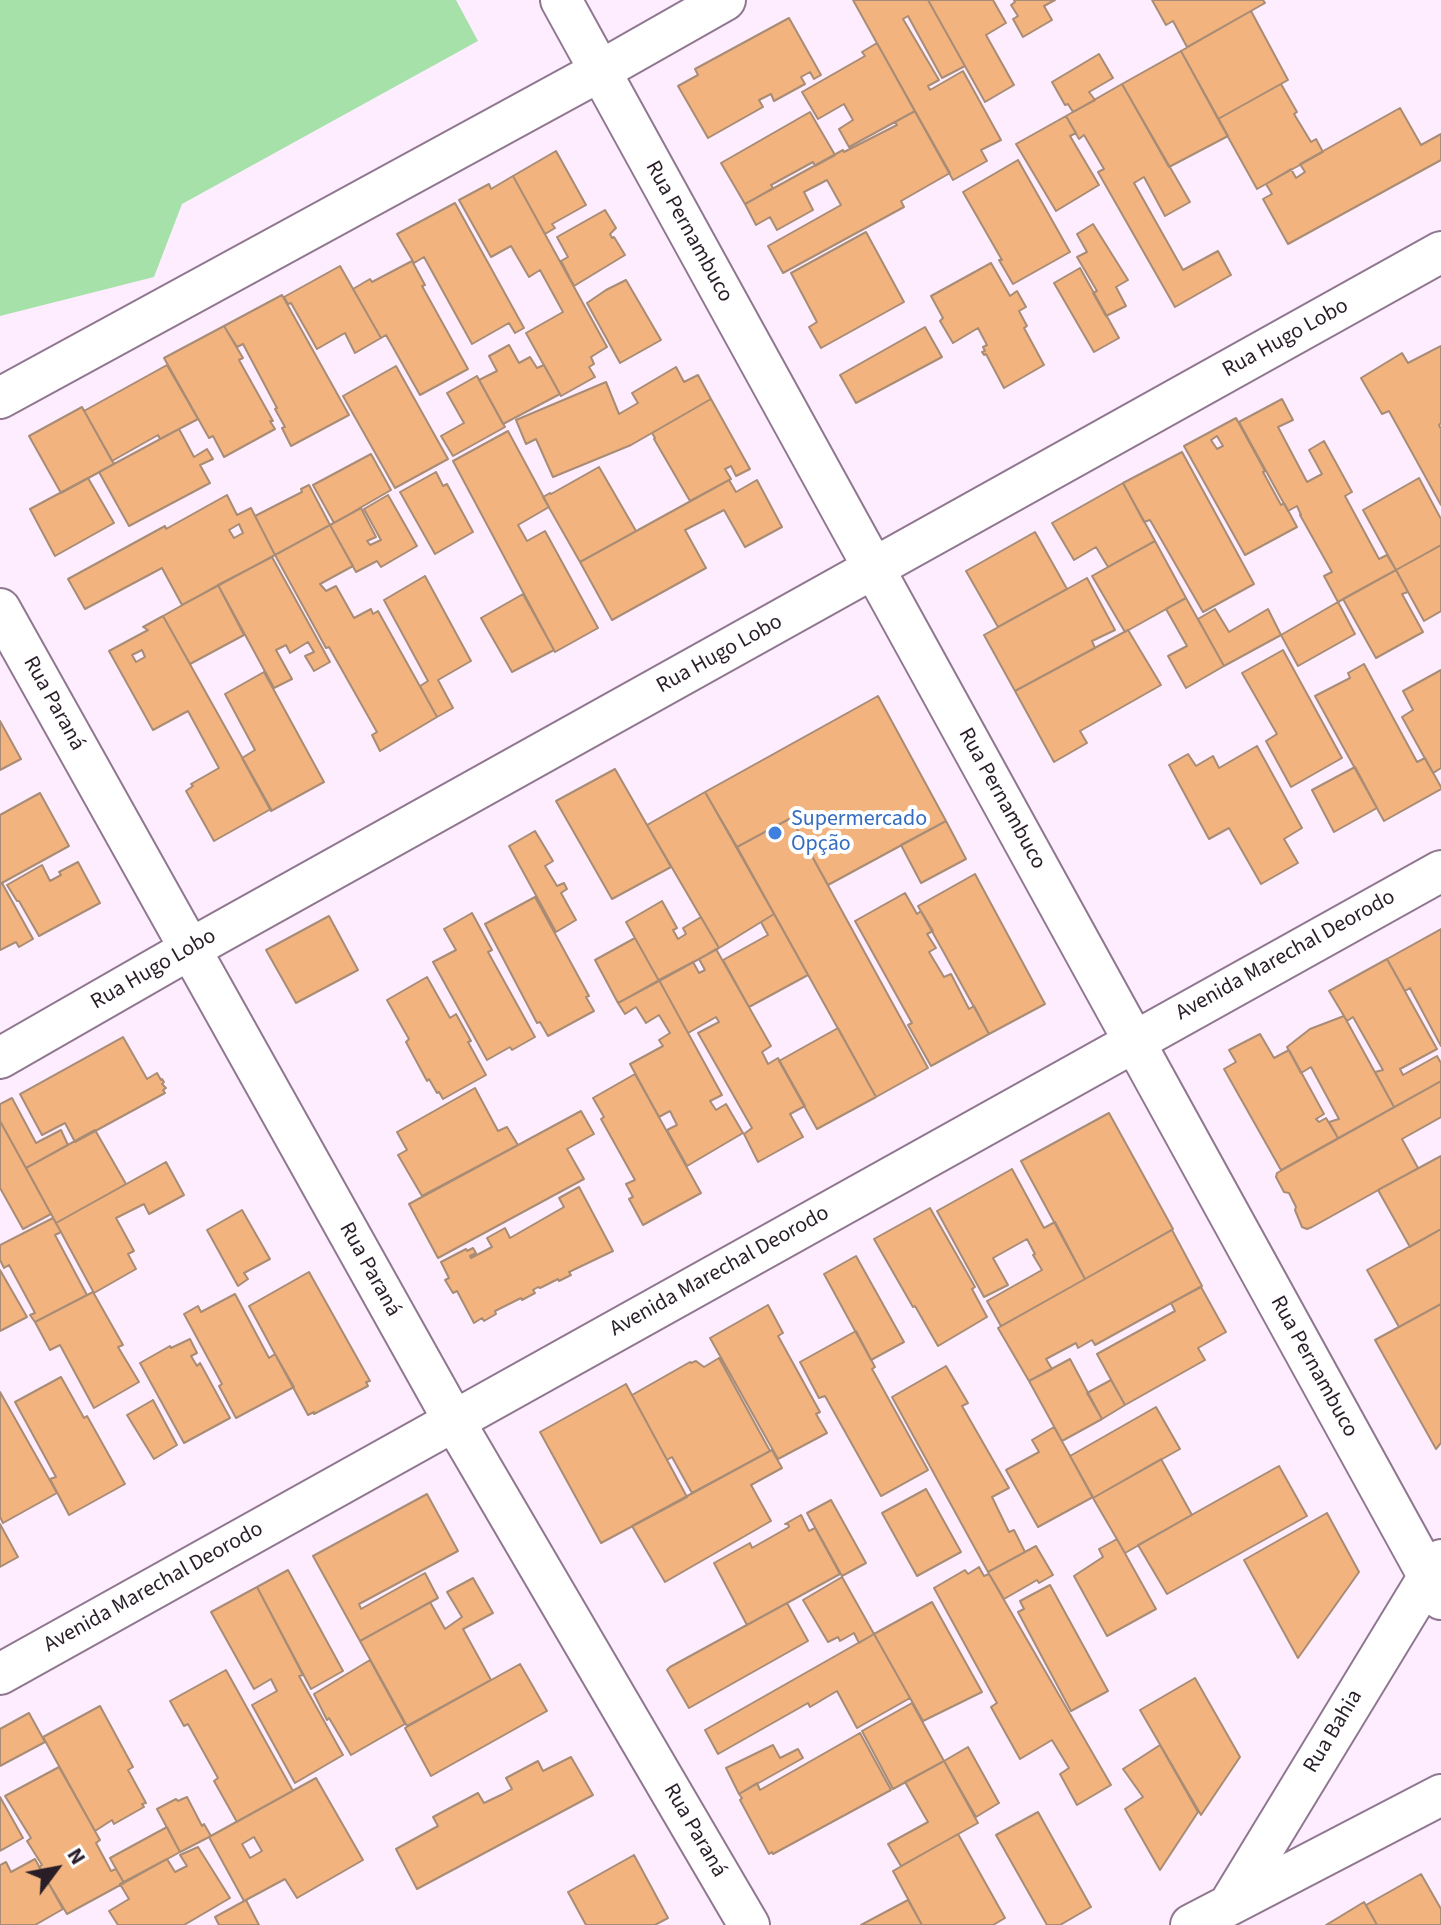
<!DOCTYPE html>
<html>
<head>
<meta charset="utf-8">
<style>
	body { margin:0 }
	#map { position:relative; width:1441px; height:1925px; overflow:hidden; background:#feedfe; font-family:"Source Sans 3",sans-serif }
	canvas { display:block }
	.north { position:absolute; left:16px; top:1829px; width:80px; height:80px; -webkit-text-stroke:6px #fff; paint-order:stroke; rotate:58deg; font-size:22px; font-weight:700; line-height:32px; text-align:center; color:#291e28 }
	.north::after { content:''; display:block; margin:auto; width:28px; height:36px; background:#291e28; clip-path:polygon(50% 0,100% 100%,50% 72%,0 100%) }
</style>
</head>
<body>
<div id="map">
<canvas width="1441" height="1925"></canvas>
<div class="north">N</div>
</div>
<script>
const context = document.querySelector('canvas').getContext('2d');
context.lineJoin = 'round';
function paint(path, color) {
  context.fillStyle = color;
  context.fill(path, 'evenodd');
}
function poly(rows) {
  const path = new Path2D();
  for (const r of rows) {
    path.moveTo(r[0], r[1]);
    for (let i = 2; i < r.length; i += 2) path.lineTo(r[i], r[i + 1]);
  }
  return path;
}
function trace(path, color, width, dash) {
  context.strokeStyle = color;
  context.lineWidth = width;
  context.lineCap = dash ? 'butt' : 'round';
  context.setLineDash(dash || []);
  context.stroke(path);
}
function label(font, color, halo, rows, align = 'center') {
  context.font = font + ' "Source Sans 3",sans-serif';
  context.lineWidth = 8;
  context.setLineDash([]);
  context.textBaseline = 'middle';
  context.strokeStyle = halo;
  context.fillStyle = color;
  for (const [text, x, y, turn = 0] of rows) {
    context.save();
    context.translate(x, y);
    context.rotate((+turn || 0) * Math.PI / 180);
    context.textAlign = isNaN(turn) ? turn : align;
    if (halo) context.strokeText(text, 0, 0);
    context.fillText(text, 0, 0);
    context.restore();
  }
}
paint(poly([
	[0,0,456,0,478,41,182,204,154,277,0,316]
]), '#a6e1aa');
const building = poly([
	[853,0,928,0,965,66,942,78,908,16,903,19,939,80,928,86,930,90,963,71,1001,140,981,150,987,161,953,180,853,0],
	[928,0,993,0,1006,23,986,35,1014,85,985,102,928,0],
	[1014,0,1055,0,1044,6,1052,20,1023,37,1013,19,1018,16,1011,5,1015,2,1014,0],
	[1152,0,1263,0,1265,3,1187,47,1173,21,1166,25,1152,0],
	[1251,11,1288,80,1218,119,1181,51,1251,11],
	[789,18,821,75,814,79,810,72,801,77,805,84,774,101,771,94,759,100,763,107,708,138,678,86,698,75,695,69,789,18],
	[877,43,915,111,849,147,839,129,853,120,844,104,818,119,802,92,865,56,862,52,877,43],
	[1181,51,1228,136,1169,167,1122,84,1181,51],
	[1099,54,1113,78,1089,92,1095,100,1073,112,1068,104,1065,105,1052,82,1099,54],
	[1122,84,1190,202,1165,216,1144,177,1134,183,1183,270,1218,251,1231,275,1175,307,1098,172,1104,169,1084,135,1079,139,1066,116,1122,84],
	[1281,84,1297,112,1294,114,1311,142,1316,139,1323,152,1257,189,1218,119,1281,84],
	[1400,108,1421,145,1441,134,1441,160,1288,244,1263,199,1272,194,1266,184,1291,169,1296,178,1305,172,1300,164,1400,108],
	[915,111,950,173,901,201,904,207,783,273,768,246,841,205,827,180,804,192,813,210,777,230,770,217,756,225,745,204,843,150,844,152,897,125,895,122,915,111],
	[810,112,835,155,815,166,813,162,771,185,773,188,745,204,721,163,810,112],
	[1066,116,1076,133,1070,136,1099,185,1056,211,1016,144,1066,116],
	[556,151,586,205,552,224,555,228,545,234,513,176,556,151],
	[1018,160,1070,252,1013,284,999,260,1002,260,963,192,1018,160],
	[513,176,607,347,591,357,594,364,589,367,595,377,561,396,526,333,563,312,540,270,529,277,511,246,491,257,459,200,489,184,491,189,513,176],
	[455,203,524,328,515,333,509,323,472,344,424,257,414,263,397,234,455,203],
	[605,210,616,228,610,234,612,238,614,237,625,255,574,286,561,261,568,257,557,237,605,210],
	[1093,224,1128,280,1116,287,1126,306,1106,316,1093,293,1097,291,1077,257,1087,252,1077,234,1093,224],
	[866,232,904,302,821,348,809,327,817,322,791,273,866,232],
	[412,261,425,285,422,286,468,369,420,395,386,335,381,338,353,289,370,279,372,282,412,261],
	[991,263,1010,296,1017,291,1026,307,1019,311,1027,326,1024,328,1044,365,1004,388,986,354,984,355,982,352,985,351,983,347,987,345,978,328,953,343,940,321,943,318,931,296,991,263],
	[340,266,381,338,355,353,345,333,317,349,291,303,288,304,284,297,340,266],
	[1080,268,1119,338,1094,352,1054,283,1080,268],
	[626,280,661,340,620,363,587,303,606,290,626,280],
	[282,295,349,415,291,446,282,428,285,427,275,409,277,408,243,344,237,347,224,326,282,295],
	[224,326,243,358,239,360,273,421,270,421,275,429,224,457,213,436,209,438,164,358,224,326],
	[925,327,942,357,856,403,840,375,925,327],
	[509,345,519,363,530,357,537,368,544,365,560,394,503,424,479,380,497,371,489,356,509,345],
	[1441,346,1441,423,1439,425,1441,429,1441,505,1389,411,1382,414,1361,378,1402,353,1408,363,1441,346],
	[167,365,198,419,160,439,158,435,112,461,82,407,84,411,167,365],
	[396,366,448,459,395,488,343,396,396,366],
	[676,367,684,382,698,375,711,399,631,445,553,477,536,439,526,444,516,420,606,382,619,414,638,403,632,393,676,367],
	[477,376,505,427,453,456,441,436,464,423,447,393,477,376],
	[711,399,750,469,736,476,731,466,725,469,731,479,690,501,654,439,655,438,652,433,711,399],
	[1282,399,1293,420,1278,427,1307,482,1322,474,1309,450,1324,441,1352,492,1345,496,1379,559,1387,555,1396,570,1338,602,1324,576,1332,572,1300,515,1301,515,1297,506,1288,511,1239,422,1282,399],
	[82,407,114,464,61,493,29,436,82,407],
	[1236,418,1265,471,1263,472,1281,505,1284,503,1297,527,1245,555,1184,446,1236,418],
	[1217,436,1223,446,1217,449,1211,440,1217,436],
	[179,429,194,457,207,449,213,459,200,465,210,483,129,526,99,472,179,429],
	[508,431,549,507,518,525,527,541,545,531,598,628,555,652,453,461,508,431],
	[1182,452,1254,584,1203,612,1150,520,1144,522,1123,483,1182,452],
	[371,454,391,490,334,523,313,485,371,454],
	[599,467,636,531,580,562,543,497,550,493,551,494,599,467],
	[436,472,443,486,447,484,473,532,435,554,400,492,436,472],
	[88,478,114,523,55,556,30,509,88,478],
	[1419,478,1441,519,1441,545,1396,570,1363,510,1419,478],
	[729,480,736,492,757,480,782,527,745,547,724,510,685,530,706,568,612,620,580,562,729,480],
	[1123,483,1155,541,1108,567,1096,547,1074,560,1052,523,1123,483],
	[309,485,330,525,275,555,255,516,302,492,301,489,309,485],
	[227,495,237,515,251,508,275,555,182,605,162,568,85,609,68,579,165,526,166,529,227,495],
	[239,524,243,533,234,538,229,530,239,524],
	[388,495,417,546,381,567,377,561,356,572,330,525,361,508,376,537,367,541,370,545,381,540,364,509,388,495],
	[330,525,353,566,320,584,326,591,336,586,354,618,371,609,373,614,378,611,437,717,380,751,372,735,377,732,329,647,326,648,275,555,330,525],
	[1035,532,1067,589,998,627,966,571,1035,532],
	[1155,541,1186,598,1125,632,1092,576,1155,541],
	[1441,545,1441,611,1424,621,1396,570,1441,545],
	[272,557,330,662,314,671,305,656,314,652,308,642,290,653,286,645,276,650,292,679,274,688,218,585,272,557],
	[1396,570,1408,592,1402,594,1423,632,1376,658,1343,599,1396,570],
	[425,576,471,661,438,680,453,708,437,717,420,686,428,681,384,600,425,576],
	[1087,578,1115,630,1092,641,1095,648,1015,691,984,635,1087,578],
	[218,585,244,635,190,664,163,616,218,585],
	[523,594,554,650,512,672,481,618,523,594],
	[1186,598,1224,666,1186,688,1168,656,1187,646,1166,609,1186,598],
	[1338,602,1355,634,1298,666,1281,635,1338,602],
	[1215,609,1229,632,1268,609,1281,635,1224,666,1198,619,1215,609],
	[163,616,271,809,214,841,186,791,193,786,191,784,219,768,188,711,153,730,109,651,148,630,143,627,163,616],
	[142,650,145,657,136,662,132,655,142,650],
	[1128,630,1161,685,1080,731,1087,743,1054,762,1015,691,1128,630],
	[1283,650,1342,758,1291,787,1266,741,1277,734,1242,673,1283,650],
	[1364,664,1417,762,1425,758,1441,787,1441,789,1384,821,1315,696,1350,678,1348,673,1364,664],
	[1441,670,1441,768,1433,773,1402,717,1413,710,1403,691,1441,670],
	[264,672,324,782,271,811,242,758,255,750,225,694,264,672],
	[878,696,946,821,828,885,791,818,737,847,705,792,878,696],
	[0,721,21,759,0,770,0,721],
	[1257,746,1302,828,1284,839,1298,863,1261,884,1229,828,1209,839,1169,765,1188,754,1196,766,1213,756,1219,768,1257,746],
	[1355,767,1377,808,1334,832,1312,790,1355,767],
	[615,769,671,867,612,899,556,801,615,769],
	[705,792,774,914,719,948,647,825,705,792],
	[40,793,69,846,0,884,0,815,40,793],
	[791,818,928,1068,876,1097,737,847,791,818],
	[946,821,966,859,921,883,901,845,946,821],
	[535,831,553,861,545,866,557,886,564,883,567,889,561,893,576,920,556,932,509,846,535,831],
	[78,862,100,903,39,936,19,901,17,901,7,885,42,865,50,881,61,875,59,872,78,862],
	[975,874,1045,1004,989,1034,918,906,975,874],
	[2,883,33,939,19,947,16,942,0,950,0,884,2,883],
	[905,893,917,914,921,911,933,931,927,934,936,948,929,952,944,977,951,974,969,1009,974,1006,989,1034,931,1066,908,1025,912,1023,855,921,905,893],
	[535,897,589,996,586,997,594,1011,548,1036,540,1022,537,1023,485,924,535,897],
	[662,901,677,928,673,930,678,939,686,934,683,928,701,917,719,948,659,981,626,922,662,901],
	[472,913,492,950,488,952,535,1037,512,1050,510,1047,487,1060,433,962,456,950,444,929,472,913],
	[774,914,808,975,749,1007,723,960,768,935,761,922,774,914],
	[329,916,358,970,296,1003,266,950,329,916],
	[1441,929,1441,1046,1410,988,1405,991,1387,959,1441,929],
	[635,938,659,981,618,1003,595,960,635,938],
	[716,949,771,1046,762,1052,768,1064,778,1058,805,1106,790,1114,803,1137,758,1162,744,1134,752,1128,698,1033,719,1022,716,1017,688,1033,659,980,693,962,699,973,705,970,699,959,716,949],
	[1387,959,1437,1049,1400,1069,1403,1075,1437,1056,1441,1063,1441,1081,1394,1107,1375,1072,1383,1070,1353,1017,1347,1021,1329,991,1387,959],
	[427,977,450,1018,456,1014,471,1041,468,1042,486,1075,443,1099,439,1092,437,1093,429,1079,427,1081,406,1042,409,1039,387,1000,427,977],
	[659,980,722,1095,710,1101,716,1110,726,1104,743,1133,687,1166,667,1130,677,1125,670,1111,659,1117,630,1064,663,1046,659,1040,670,1033,659,1015,646,1023,636,1007,625,1014,618,1003,659,980],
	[1344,1016,1394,1107,1338,1138,1329,1122,1339,1119,1311,1067,1301,1073,1287,1047,1310,1029,1344,1016],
	[838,1028,876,1097,817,1129,779,1061,838,1028],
	[1260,1034,1274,1058,1289,1050,1324,1114,1316,1119,1319,1122,1326,1118,1338,1138,1281,1170,1224,1069,1236,1062,1229,1050,1260,1034],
	[123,1037,147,1079,157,1073,161,1080,162,1079,164,1082,162,1084,166,1088,163,1090,165,1093,75,1142,65,1123,42,1135,20,1094,123,1037],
	[635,1074,701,1193,643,1225,629,1199,633,1197,626,1184,635,1180,601,1119,604,1117,593,1098,635,1074],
	[1441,1081,1441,1117,1402,1139,1418,1168,1312,1227,1307,1229,1302,1227,1295,1210,1296,1207,1289,1193,1284,1192,1276,1177,1277,1173,1441,1081],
	[475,1088,498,1131,507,1127,518,1145,422,1196,398,1155,407,1150,397,1132,475,1088],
	[12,1098,36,1143,61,1130,68,1145,26,1168,0,1121,0,1104,12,1098],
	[581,1111,594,1134,567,1149,584,1179,438,1258,409,1204,581,1111],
	[1109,1113,1173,1229,1085,1279,1021,1161,1109,1113],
	[0,1121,51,1214,23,1229,0,1188,0,1121],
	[95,1130,126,1184,56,1223,26,1168,95,1130],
	[1441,1156,1441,1229,1410,1247,1378,1190,1441,1156],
	[166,1162,184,1195,149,1214,144,1204,116,1218,134,1251,128,1254,136,1269,94,1293,56,1223,166,1162],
	[1012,1169,1044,1228,1055,1222,1085,1279,1001,1326,987,1301,1042,1270,1033,1255,1035,1254,1027,1239,993,1258,1008,1285,984,1297,937,1211,1012,1169],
	[579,1187,613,1251,569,1272,571,1275,559,1281,558,1279,540,1288,538,1287,533,1290,535,1293,522,1300,521,1298,495,1311,496,1314,484,1321,482,1318,474,1323,457,1291,453,1293,445,1280,449,1278,441,1262,466,1249,467,1251,473,1248,476,1253,470,1256,471,1258,492,1247,487,1238,505,1228,510,1238,564,1207,559,1198,579,1187],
	[930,1208,975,1287,972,1289,987,1317,938,1346,915,1306,913,1307,874,1239,930,1208],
	[242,1210,270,1259,244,1273,248,1279,238,1286,207,1230,242,1210],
	[53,1218,61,1232,55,1235,87,1295,35,1322,30,1315,35,1313,9,1265,4,1268,0,1260,0,1245,53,1218],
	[1441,1229,1441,1304,1399,1327,1367,1270,1441,1229],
	[1172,1230,1202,1286,1095,1345,1092,1340,1078,1348,1076,1343,1046,1359,1052,1369,1029,1381,998,1328,1172,1230],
	[856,1256,904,1342,871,1360,824,1274,856,1256],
	[0,1270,27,1317,0,1331,0,1270],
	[309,1272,370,1381,366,1382,368,1386,314,1414,314,1412,308,1415,249,1306,309,1272],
	[1201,1287,1226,1332,1198,1348,1205,1360,1125,1405,1097,1354,1175,1311,1171,1303,1201,1287],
	[93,1292,123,1345,118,1347,139,1382,94,1408,60,1345,50,1350,35,1322,93,1292],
	[235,1294,269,1358,275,1354,294,1387,236,1418,219,1386,222,1384,184,1314,198,1306,201,1312,235,1294],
	[1441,1304,1441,1443,1436,1449,1375,1340,1441,1304],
	[768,1305,783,1333,778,1336,820,1412,816,1414,827,1433,778,1459,710,1338,768,1305],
	[856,1331,875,1367,872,1369,928,1470,881,1496,825,1396,819,1398,800,1362,856,1331],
	[190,1339,197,1353,191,1356,197,1366,200,1363,230,1418,184,1443,140,1363,170,1346,171,1348,190,1339],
	[719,1358,770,1451,692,1493,672,1457,667,1460,632,1395,690,1362,691,1363,696,1361,704,1367,719,1358],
	[1070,1359,1102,1419,1062,1441,1029,1381,1070,1359],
	[946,1366,968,1403,962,1406,1009,1488,992,1497,1009,1532,1014,1530,1025,1552,988,1572,892,1397,946,1366],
	[61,1377,84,1418,87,1416,125,1484,69,1515,50,1479,56,1477,15,1402,61,1377],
	[1111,1380,1125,1405,1102,1419,1087,1393,1111,1380],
	[626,1384,687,1497,601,1543,540,1432,626,1384],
	[0,1392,57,1493,3,1523,0,1517,0,1392],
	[153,1400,177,1445,154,1459,127,1415,153,1400],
	[1156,1407,1180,1449,1093,1498,1070,1456,1156,1407],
	[1054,1427,1093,1497,1038,1527,1006,1470,1039,1452,1032,1440,1054,1427],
	[772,1450,782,1468,751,1485,771,1521,665,1582,632,1526,772,1450],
	[1161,1459,1192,1515,1125,1553,1093,1498,1161,1459],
	[1279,1466,1307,1516,1167,1594,1138,1545,1279,1466],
	[926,1489,961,1552,917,1576,882,1513,926,1489],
	[427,1494,458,1551,359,1604,361,1609,425,1573,438,1598,360,1641,313,1556,427,1494],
	[831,1500,866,1563,842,1576,807,1513,831,1500],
	[1327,1513,1359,1572,1298,1658,1244,1560,1327,1513],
	[801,1515,809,1531,815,1528,840,1574,747,1625,714,1563,750,1543,752,1548,789,1527,788,1524,785,1524,801,1515],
	[0,1524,18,1557,0,1567,0,1524],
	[1117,1539,1156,1609,1107,1636,1074,1576,1103,1557,1099,1549,1117,1539],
	[1036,1546,1053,1575,1039,1583,1037,1580,1004,1599,988,1572,1036,1546],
	[979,1567,984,1576,989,1574,1111,1785,1077,1805,1060,1774,1069,1768,1052,1740,1020,1759,991,1707,997,1703,934,1588,965,1570,968,1574,979,1567],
	[288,1570,343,1671,311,1689,257,1587,288,1570],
	[842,1577,874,1634,859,1643,854,1633,840,1641,838,1637,828,1642,803,1600,842,1577],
	[473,1578,493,1613,463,1629,491,1680,407,1726,360,1641,430,1602,445,1629,462,1617,447,1592,473,1578],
	[1050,1585,1108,1691,1071,1711,1018,1612,1024,1609,1020,1601,1050,1585],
	[257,1587,303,1675,299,1676,343,1755,295,1783,252,1705,277,1691,271,1679,254,1689,211,1612,257,1587],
	[932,1602,982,1692,923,1721,874,1634,932,1602],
	[787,1603,808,1641,689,1708,667,1670,670,1667,787,1603],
	[874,1634,910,1698,857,1728,837,1691,810,1707,808,1703,718,1754,705,1730,874,1634],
	[370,1660,405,1724,351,1755,329,1718,327,1720,314,1694,370,1660],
	[520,1664,547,1711,431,1776,405,1728,520,1664],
	[226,1670,293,1791,237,1822,214,1781,218,1778,188,1724,184,1726,170,1701,226,1670],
	[1195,1678,1240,1757,1201,1815,1140,1710,1195,1678],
	[912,1703,944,1761,893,1789,862,1731,912,1703],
	[100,1706,133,1767,128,1770,146,1803,142,1804,144,1807,114,1824,112,1820,95,1831,43,1737,100,1706],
	[29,1713,45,1742,0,1766,0,1729,29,1713],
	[860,1733,891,1790,773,1854,772,1852,769,1854,740,1800,742,1798,739,1794,757,1783,760,1790,860,1733],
	[773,1745,780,1758,798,1749,803,1758,739,1794,726,1768,773,1745],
	[1160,1745,1198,1812,1160,1870,1125,1809,1143,1797,1123,1769,1160,1745],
	[968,1747,999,1803,976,1817,944,1761,968,1747],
	[571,1757,593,1795,417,1889,396,1849,438,1826,433,1817,478,1793,484,1803,503,1794,512,1789,506,1778,538,1761,543,1771,571,1757],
	[944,1761,978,1823,901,1866,888,1844,928,1822,905,1782,944,1761],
	[59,1767,100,1840,96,1843,111,1871,116,1869,124,1883,67,1914,39,1867,42,1865,27,1841,31,1838,5,1796,59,1767],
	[316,1778,363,1860,297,1898,285,1879,244,1901,209,1837,316,1778],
	[254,1837,262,1851,250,1858,242,1844,254,1837],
	[0,1797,23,1838,0,1851,0,1797],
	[187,1797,202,1826,204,1824,211,1836,180,1852,157,1809,176,1799,178,1801,187,1797],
	[1038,1812,1091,1907,1060,1925,1047,1925,996,1835,1038,1812],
	[167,1827,180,1852,124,1883,110,1858,167,1827],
	[958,1834,1005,1918,993,1925,922,1925,893,1871,958,1834],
	[198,1847,230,1898,184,1925,118,1925,109,1911,129,1899,120,1884,167,1859,175,1872,187,1866,180,1855,198,1847],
	[634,1855,668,1918,655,1925,586,1925,568,1892,634,1855],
	[35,1859,63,1909,35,1925,0,1925,0,1865,6,1862,11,1872,35,1859],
	[1421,1874,1441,1909,1441,1925,1377,1925,1366,1905,1421,1874],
	[246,1900,259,1925,219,1925,215,1917,246,1900],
	[908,1900,922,1925,861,1925,891,1909,908,1900],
	[1364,1902,1377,1925,1326,1925,1364,1902]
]);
paint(building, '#f3b37e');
trace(building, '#a88c75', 2);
const street = poly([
	[561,0,1441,1599],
	[0,398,600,71,725,0],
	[0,609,454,1421,749,1925],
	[0,1058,190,949,1441,252],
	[0,1674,1441,871],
	[1229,1905,1429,1576,1441,1560],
	[1191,1925,1441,1795]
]);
trace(street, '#907790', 44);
trace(street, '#fff', 40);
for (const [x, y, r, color] of [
	[775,833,8,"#3f7fe0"]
]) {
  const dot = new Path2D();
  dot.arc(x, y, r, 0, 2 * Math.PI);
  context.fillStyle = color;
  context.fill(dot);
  trace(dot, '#fff', 3);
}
label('22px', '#291e28', '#fff', [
	["Rua Pernambuco",688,232,61],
	["Rua Hugo Lobo",1286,339,-29],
	["Rua Hugo Lobo",720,655,-29],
	["Rua Paraná",53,704,61],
	["Rua Pernambuco",1001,799,61],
	["Avenida Marechal Deorodo",1286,956,-29],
	["Rua Hugo Lobo",154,970,-30],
	["Rua Paraná",369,1270,61],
	["Avenida Marechal Deorodo",720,1272,-29],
	["Rua Pernambuco",1313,1367,61],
	["Avenida Marechal Deorodo",154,1588,-29],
	["Rua Bahia",1334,1732,-59],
	["Rua Paraná",694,1831,60]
]);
label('22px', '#366cbe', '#fff', [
	["Supermercado",791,820],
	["Opção",791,845]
], 'left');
</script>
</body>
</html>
